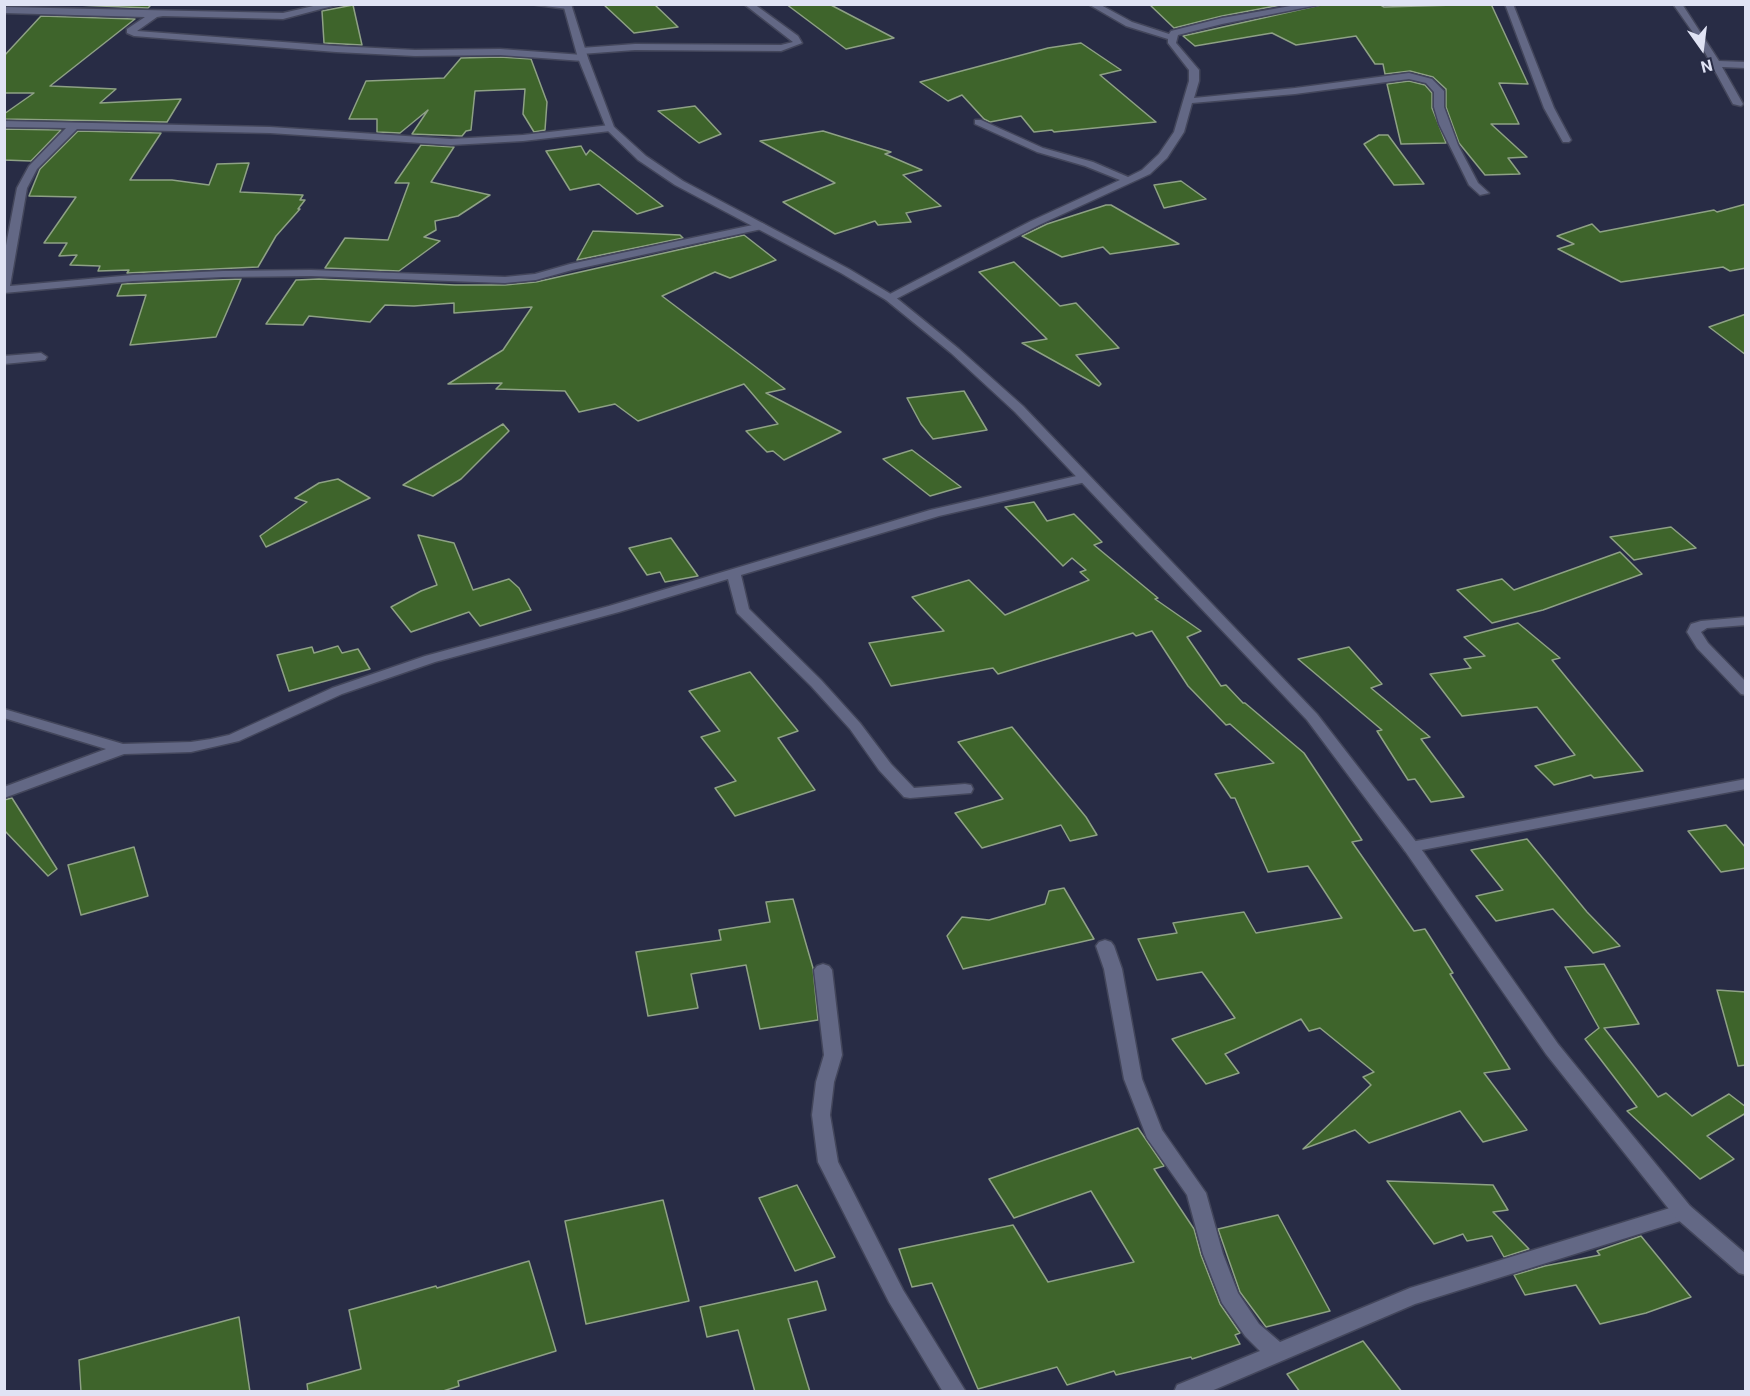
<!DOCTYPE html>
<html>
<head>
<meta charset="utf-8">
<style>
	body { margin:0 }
	#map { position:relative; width:1750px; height:1396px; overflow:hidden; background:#282c45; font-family:Roboto,sans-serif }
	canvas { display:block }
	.frame { position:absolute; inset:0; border:6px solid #e0e3f4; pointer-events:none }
	.north { position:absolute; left:1672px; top:18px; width:60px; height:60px; -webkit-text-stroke:4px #282c45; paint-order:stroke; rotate:166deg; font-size:16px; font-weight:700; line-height:24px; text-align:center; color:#e0e3f4 }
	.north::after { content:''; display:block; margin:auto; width:21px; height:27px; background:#e0e3f4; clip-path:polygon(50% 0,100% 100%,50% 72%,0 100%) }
</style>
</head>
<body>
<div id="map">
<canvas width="1750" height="1396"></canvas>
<div class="frame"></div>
<div class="north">N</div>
</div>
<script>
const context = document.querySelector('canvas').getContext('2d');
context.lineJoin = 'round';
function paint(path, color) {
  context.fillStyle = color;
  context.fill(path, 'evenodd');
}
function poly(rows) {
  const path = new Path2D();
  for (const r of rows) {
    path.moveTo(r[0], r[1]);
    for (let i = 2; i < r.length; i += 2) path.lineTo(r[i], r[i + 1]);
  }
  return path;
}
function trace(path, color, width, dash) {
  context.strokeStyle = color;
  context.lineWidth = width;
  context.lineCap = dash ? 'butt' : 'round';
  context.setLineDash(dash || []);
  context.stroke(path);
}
const building = poly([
	[53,4,152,4,148,8,53,4],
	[603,4,654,4,678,27,634,33,603,4],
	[786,4,829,4,894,38,846,49,786,4],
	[1149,4,1286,4,1222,16,1174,28,1149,4],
	[1325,4,1379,4,1384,7,1491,4,1528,84,1499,83,1519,124,1491,124,1527,157,1508,158,1520,174,1485,175,1459,143,1446,107,1446,89,1433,77,1410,71,1385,74,1383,64,1375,64,1356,36,1296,45,1272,33,1195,46,1183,36,1325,4],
	[353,5,362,45,324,43,322,11,353,5],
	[41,16,135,19,50,86,116,89,100,103,181,99,167,122,4,119,4,114,34,93,4,93,4,56,41,16],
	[1081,43,1121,70,1100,75,1156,122,1054,132,1052,130,1034,132,1021,116,990,122,984,119,962,95,948,101,920,82,1048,48,1081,43],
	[500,57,531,59,547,102,545,130,534,132,523,114,525,89,475,91,471,130,466,131,462,136,412,134,428,110,400,133,377,132,377,119,349,119,366,81,444,78,461,58,500,57],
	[1409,81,1425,85,1432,93,1432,108,1446,143,1401,144,1387,84,1409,81],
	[695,106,721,134,699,143,658,111,695,106],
	[4,129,61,130,31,161,4,160,4,129],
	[78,131,161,133,130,180,172,180,209,185,217,164,249,163,240,192,303,195,300,200,305,200,298,209,300,209,276,236,258,267,127,273,129,270,98,271,100,266,70,265,77,255,59,256,67,243,44,243,76,197,29,196,40,169,78,131],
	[823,131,891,152,885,154,922,170,903,175,941,206,906,213,911,222,878,225,875,221,835,234,783,202,835,183,760,141,823,131],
	[1379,135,1388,135,1424,184,1394,185,1364,144,1379,135],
	[421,145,454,147,431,182,490,195,458,216,435,221,436,230,424,237,440,241,399,271,325,268,345,238,388,240,409,183,395,183,421,145],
	[581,146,586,155,590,150,663,206,637,214,599,184,570,190,546,151,581,146],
	[1181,181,1206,199,1164,208,1154,185,1181,181],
	[1746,204,1746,268,1730,271,1723,267,1621,282,1558,249,1574,244,1557,236,1592,224,1600,232,1714,210,1717,212,1746,204],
	[1106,205,1111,205,1179,244,1110,254,1103,247,1062,257,1022,236,1047,224,1106,205],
	[593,231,680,235,683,238,577,260,593,231],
	[744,235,776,260,730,278,715,272,662,296,785,389,766,393,841,432,784,460,773,451,767,452,746,431,778,424,744,384,638,421,615,404,579,412,565,391,496,389,502,383,448,384,503,350,532,307,454,313,454,303,414,306,385,305,370,322,309,316,303,325,266,324,296,280,319,279,455,285,505,285,536,282,744,235],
	[1014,262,1060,306,1076,303,1119,348,1076,355,1101,384,1099,386,1022,343,1047,339,979,272,1014,262],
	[241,279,216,337,130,345,146,295,117,296,122,284,241,279],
	[1746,314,1746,355,1709,327,1746,314],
	[964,391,987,430,933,439,921,424,907,398,964,391],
	[503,424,509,431,461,479,433,496,403,485,503,424],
	[912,450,961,487,930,496,883,459,912,450],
	[338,479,370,498,266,547,260,536,307,502,295,498,319,483,338,479],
	[1034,502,1047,521,1074,514,1102,542,1094,545,1158,598,1155,599,1201,631,1187,637,1221,686,1226,685,1243,703,1245,703,1304,753,1362,840,1352,842,1414,931,1425,929,1453,973,1450,974,1510,1069,1484,1073,1527,1130,1483,1142,1460,1111,1369,1143,1355,1130,1303,1149,1371,1085,1363,1077,1374,1072,1320,1028,1309,1031,1301,1019,1225,1054,1239,1073,1206,1084,1172,1039,1235,1018,1202,972,1157,980,1138,939,1177,933,1173,923,1244,912,1256,933,1342,918,1308,866,1268,872,1235,798,1231,798,1215,774,1274,763,1230,724,1226,725,1188,686,1152,631,1136,636,1133,633,998,674,993,668,891,686,869,643,944,631,912,597,969,580,1005,615,1089,580,1080,572,1086,570,1072,558,1063,566,1005,507,1034,502],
	[1671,527,1696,548,1634,560,1610,537,1671,527],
	[418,535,454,543,473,590,509,579,519,588,531,610,480,626,469,612,411,632,391,607,421,591,437,585,418,535],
	[671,538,698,576,665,582,660,572,647,575,629,548,671,538],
	[1620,552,1642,574,1543,610,1492,623,1457,590,1502,579,1514,590,1620,552],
	[1518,623,1560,658,1552,660,1643,771,1594,778,1591,775,1554,785,1535,766,1575,755,1537,707,1462,716,1430,674,1471,668,1464,659,1485,656,1464,637,1518,623],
	[338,646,342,653,358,649,370,669,289,691,277,655,312,647,314,653,338,646],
	[1349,647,1382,684,1371,688,1430,737,1421,739,1464,797,1431,802,1415,779,1408,780,1377,731,1382,730,1298,659,1349,647],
	[750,672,798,731,778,738,815,790,735,816,715,788,736,781,701,737,720,731,689,691,750,672],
	[1012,727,1086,817,1097,835,1070,841,1061,825,982,848,955,813,1003,799,958,742,1012,727],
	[12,798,57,869,48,876,4,830,4,800,12,798],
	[1726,825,1746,848,1746,868,1721,872,1688,831,1726,825],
	[1527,839,1587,912,1620,946,1593,953,1553,909,1496,921,1476,896,1503,890,1471,850,1527,839],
	[134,847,148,896,81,915,68,865,134,847],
	[1064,888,1094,939,963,969,947,936,962,917,989,920,1045,904,1049,891,1064,888],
	[793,899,813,968,818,1020,760,1029,746,965,691,974,698,1008,648,1016,636,952,721,940,719,930,770,922,766,902,793,899],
	[1604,964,1639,1024,1604,1028,1658,1097,1666,1093,1692,1116,1729,1094,1746,1107,1746,1113,1707,1136,1734,1159,1700,1179,1627,1111,1637,1107,1585,1039,1599,1028,1565,967,1604,964],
	[1717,990,1746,992,1746,1065,1738,1066,1717,990],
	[1138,1128,1164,1166,1154,1169,1194,1229,1201,1255,1220,1304,1240,1333,1235,1335,1240,1344,1192,1359,1191,1357,1116,1375,1114,1371,1067,1385,1057,1367,978,1389,932,1283,912,1287,899,1249,1013,1225,1048,1282,1134,1262,1091,1191,1014,1218,989,1179,1138,1128],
	[1387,1181,1493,1185,1508,1210,1493,1212,1529,1249,1504,1257,1492,1236,1467,1241,1463,1234,1434,1244,1387,1181],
	[797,1185,835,1257,795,1271,759,1198,797,1185],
	[663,1200,689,1301,586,1324,565,1221,663,1200],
	[1278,1215,1330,1311,1266,1327,1240,1292,1218,1229,1278,1215],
	[1641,1236,1691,1297,1646,1313,1600,1324,1576,1285,1525,1295,1514,1275,1545,1266,1600,1255,1597,1251,1641,1236],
	[529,1261,556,1351,458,1381,459,1386,440,1392,308,1392,307,1384,361,1369,349,1310,436,1286,437,1288,529,1261],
	[817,1281,826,1310,788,1319,810,1392,755,1392,738,1330,707,1337,700,1307,817,1281],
	[239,1317,250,1392,81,1392,79,1360,239,1317],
	[1363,1341,1402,1392,1300,1392,1287,1374,1363,1341]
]);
paint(building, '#3e642b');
trace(building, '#8ea185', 1.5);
const minor = poly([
	[322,4,340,4,283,19,163,16,157,17,137,31,336,46,415,50,500,49,583,55,588,58,583,61,500,55,415,56,336,52,134,36,127,33,127,29,145,17,4,13,4,7,283,13,322,4],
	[530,4,570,4,571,6,567,9,530,4],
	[744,4,754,4,798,36,802,43,781,51,635,50,581,54,577,51,581,48,635,44,781,45,793,42,744,4],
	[1088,4,1099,4,1132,22,1169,34,1171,31,1222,18,1302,4,1323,4,1222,24,1178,35,1176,43,1199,70,1199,81,1194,98,1295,88,1409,73,1432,79,1444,91,1444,107,1458,145,1478,183,1489,193,1480,195,1469,185,1439,124,1434,107,1434,92,1426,83,1409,79,1295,94,1192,103,1184,132,1167,158,1150,174,1039,225,894,300,886,300,886,296,1031,221,1120,180,1085,166,1037,152,975,124,975,120,981,120,1043,148,1093,162,1128,177,1142,170,1159,154,1174,132,1189,81,1189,70,1168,43,1168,39,1126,26,1088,4],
	[1505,4,1513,4,1554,108,1571,140,1569,142,1563,142,1544,108,1505,4],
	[1673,4,1682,4,1719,61,1746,62,1746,68,1722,67,1743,104,1741,106,1733,104,1697,38,1673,4],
	[4,121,270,127,451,139,523,135,610,125,615,128,610,131,523,141,451,145,270,133,77,129,37,169,27,188,10,286,133,275,223,271,311,270,505,277,535,274,570,264,762,223,767,226,762,229,572,270,536,280,505,283,311,276,223,277,133,281,4,293,4,256,17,188,29,166,66,128,4,127,4,121],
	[41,353,47,357,45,360,4,364,4,356,41,353],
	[1085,474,1091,478,1090,481,939,516,741,575,749,609,821,680,860,723,891,764,914,788,965,784,971,785,973,789,971,793,910,798,904,797,879,770,850,729,811,686,737,613,728,579,619,612,435,662,342,694,239,741,191,752,124,754,4,798,4,787,106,749,4,718,4,709,123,744,191,742,211,739,229,735,332,688,425,656,609,606,930,510,1085,474],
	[1746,617,1746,625,1707,628,1701,632,1708,643,1746,682,1746,695,1741,694,1697,648,1687,632,1691,624,1701,621,1746,617],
	[1746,779,1746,789,1411,852,1405,851,1403,847,1405,843,1411,842,1746,779],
	[1105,940,1111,942,1114,946,1122,969,1142,1079,1162,1130,1206,1193,1223,1254,1238,1293,1259,1324,1280,1342,1410,1288,1683,1204,1690,1206,1693,1212,1690,1218,1415,1304,1209,1392,1174,1392,1177,1385,1260,1351,1245,1336,1222,1303,1203,1254,1187,1195,1147,1138,1124,1079,1104,969,1096,946,1099,942,1105,940],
	[823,964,829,966,832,970,842,1055,834,1082,830,1115,838,1162,903,1290,966,1392,943,1392,889,1302,818,1162,812,1115,816,1082,824,1055,814,970,817,966,823,964]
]);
const tertiary = poly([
	[563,4,571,4,588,58,614,127,646,156,683,181,849,269,894,296,959,349,1023,406,1317,714,1417,843,1558,1044,1690,1206,1746,1254,1746,1275,1739,1273,1676,1218,1546,1054,1405,851,1307,720,1015,412,951,353,886,300,841,273,675,185,638,160,607,130,578,58,563,4]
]);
trace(minor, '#43465b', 3);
trace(tertiary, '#43465b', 3);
paint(minor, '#636885');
paint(tertiary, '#636885');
</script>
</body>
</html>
